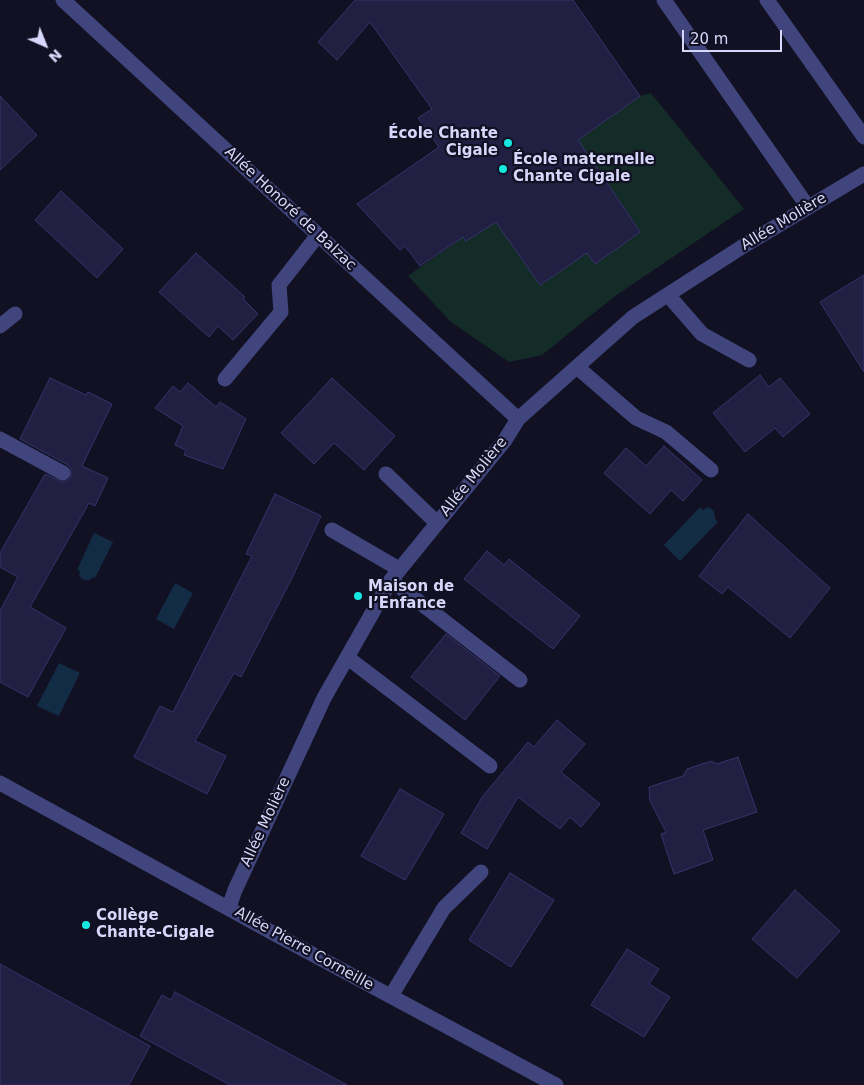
<!DOCTYPE html>
<html>
<head>
<meta charset="utf-8">
<style>
	body { margin:0 }
	#map { position:relative; width:864px; height:1085px; overflow:hidden; background:#111123; font-family:"DejaVu Sans",sans-serif }
	canvas { display:block }
	.north { position:absolute; left:20px; top:20px; width:50px; height:50px; -webkit-text-stroke:4px #111123; paint-order:stroke; rotate:136deg; font-size:14px; font-weight:700; line-height:20px; text-align:center; color:#d7d7fb }
	.north::after { content:''; display:block; margin:auto; width:18px; height:22px; background:#d7d7fb; clip-path:polygon(50% 0,100% 100%,50% 72%,0 100%) }
	.scale { position:absolute; left:682px; top:30px; width:100px; height:22px; box-sizing:border-box; border:2px solid #d7d7fb; border-top:0; padding-left:6px; font-size:15px; line-height:18px; white-space:nowrap; color:#d7d7fb; -webkit-text-stroke:4px #111123; paint-order:stroke }
</style>
</head>
<body>
<div id="map">
<canvas width="864" height="1085"></canvas>
<div class="north">N</div>
<div class="scale">20 m</div>
</div>
<script>
const context = document.querySelector('canvas').getContext('2d');
context.lineJoin = 'round';
function paint(path, color) {
  context.fillStyle = color;
  context.fill(path, 'evenodd');
}
function poly(rows) {
  const path = new Path2D();
  for (const r of rows) {
    path.moveTo(r[0], r[1]);
    for (let i = 2; i < r.length; i += 2) path.lineTo(r[i], r[i + 1]);
  }
  return path;
}
function trace(path, color, width, dash) {
  context.strokeStyle = color;
  context.lineWidth = width;
  context.lineCap = dash ? 'butt' : 'round';
  context.setLineDash(dash || []);
  context.stroke(path);
}
function label(font, color, halo, rows, align = 'center') {
  context.font = font + ' "DejaVu Sans",sans-serif';
  context.lineWidth = 4.5;
  context.setLineDash([]);
  context.textBaseline = 'middle';
  context.strokeStyle = halo;
  context.fillStyle = color;
  for (const [text, x, y, turn = 0] of rows) {
    context.save();
    context.translate(x, y);
    context.rotate((+turn || 0) * Math.PI / 180);
    context.textAlign = isNaN(turn) ? turn : align;
    if (halo) context.strokeText(text, 0, 0);
    context.fillText(text, 0, 0);
    context.restore();
  }
}
paint(poly([
	[651,93,744,209,615,296,542,355,509,362,451,322,408,276,463,237,466,241,497,219,540,285,577,260,583,247,595,264,640,232,598,169,593,173,578,140,640,96]
]), '#142c28');
paint(poly([
	[700,507,703,510,708,507,714,511,715,519,718,522,680,561,664,545],
	[94,533,113,542,95,578,93,577,90,580,84,580,79,576,80,571,77,570],
	[175,583,193,593,174,629,156,619],
	[59,663,80,673,59,716,37,706]
]), '#132c45');
const building = poly([
	[355,0,573,0,640,96,578,140,640,232,595,264,587,253,540,285,496,222,466,241,463,237,420,266,405,246,400,250,357,204,439,147,418,118,432,109,370,22,337,60,318,42,355,0],
	[0,96,37,135,0,170,0,96],
	[61,191,123,249,97,278,35,220,61,191],
	[196,253,245,297,243,299,258,314,233,340,218,326,209,337,159,292,196,253],
	[864,275,864,372,820,302,864,275],
	[760,375,769,387,780,378,810,414,783,437,775,428,745,452,713,413,760,375],
	[50,378,86,395,88,392,112,404,82,466,108,478,95,506,89,503,30,607,66,628,28,697,0,682,0,611,18,577,0,567,0,553,45,474,63,482,67,481,71,477,71,469,68,465,20,439,50,378],
	[332,378,395,436,364,470,334,443,314,464,281,433,332,378],
	[188,383,216,407,220,402,246,419,223,469,184,455,186,450,175,445,183,426,155,408,173,386,180,392,188,383],
	[664,446,702,480,683,501,671,490,650,514,604,473,626,448,646,466,664,446],
	[275,494,321,516,293,576,241,677,234,673,195,741,226,756,207,794,134,757,160,706,173,712,252,556,246,554,275,494],
	[748,514,830,588,790,638,728,587,722,594,699,576,748,514],
	[487,551,504,565,509,559,580,616,553,649,464,579,487,551],
	[446,634,500,676,465,720,411,677,446,634],
	[557,720,585,744,561,772,600,804,581,827,570,817,560,829,518,797,487,849,461,833,483,796,528,742,534,747,557,720],
	[738,757,757,812,703,830,713,860,674,874,661,834,666,832,650,801,649,787,683,776,687,769,711,761,717,764,738,757],
	[400,789,444,814,405,880,361,856,400,789],
	[510,873,554,900,511,967,469,940,510,873],
	[795,890,840,931,797,978,752,939,795,890],
	[627,949,659,969,649,984,670,997,644,1037,591,1005,627,949],
	[0,964,150,1046,129,1085,0,1085,0,964],
	[175,992,347,1085,230,1085,140,1036,162,995,171,1000,175,992]
]);
paint(building, '#211f42');
trace(building, '#37336c', 1);
trace(poly([
	[63,0,518,419],
	[664,0,808,207],
	[767,0,864,137],
	[668,295,702,334,749,360],
	[0,326,15,314],
	[577,367,636,418,666,432,711,470],
	[225,379,281,312,279,285,318,235],
	[0,439,63,473],
	[386,474,437,523],
	[332,530,399,569],
	[391,580,520,680],
	[348,658,490,766],
	[0,783,273,933,556,1085],
	[229,907,235,890,324,698,391,580,505,440,518,419,633,317,745,245,864,174],
	[391,996,444,908,481,872]
]), '#40467d', 15);
for (const [x, y, r, color] of [
	[508,143,5,"#17e7e1"],
	[503,169,5,"#17e7e1"],
	[358,596,5,"#17e7e1"],
	[86,925,5,"#17e7e1"]
]) {
  const dot = new Path2D();
  dot.arc(x, y, r, 0, 2 * Math.PI);
  context.fillStyle = color;
  context.fill(dot);
  trace(dot, '#111123', 2);
}
label('bold 15px', '#d7d7fb', '#111123', [
	["École Chante",498,134,"right"],
	["Cigale",498,151,"right"],
	["École maternelle",513,160],
	["Chante Cigale",513,177],
	["Maison de",368,587],
	["l’Enfance",368,604],
	["Collège",96,916],
	["Chante-Cigale",96,933]
], 'left');
label('15px', '#d7d7fb', '#111123', [
	["Allée Honoré de Balzac",290,209,43],
	["Allée Molière",784,222,-31],
	["Allée Molière",474,477,-51],
	["Allée Molière",266,822,-65],
	["Allée Pierre Corneille",304,949,29]
]);
</script>
</body>
</html>
